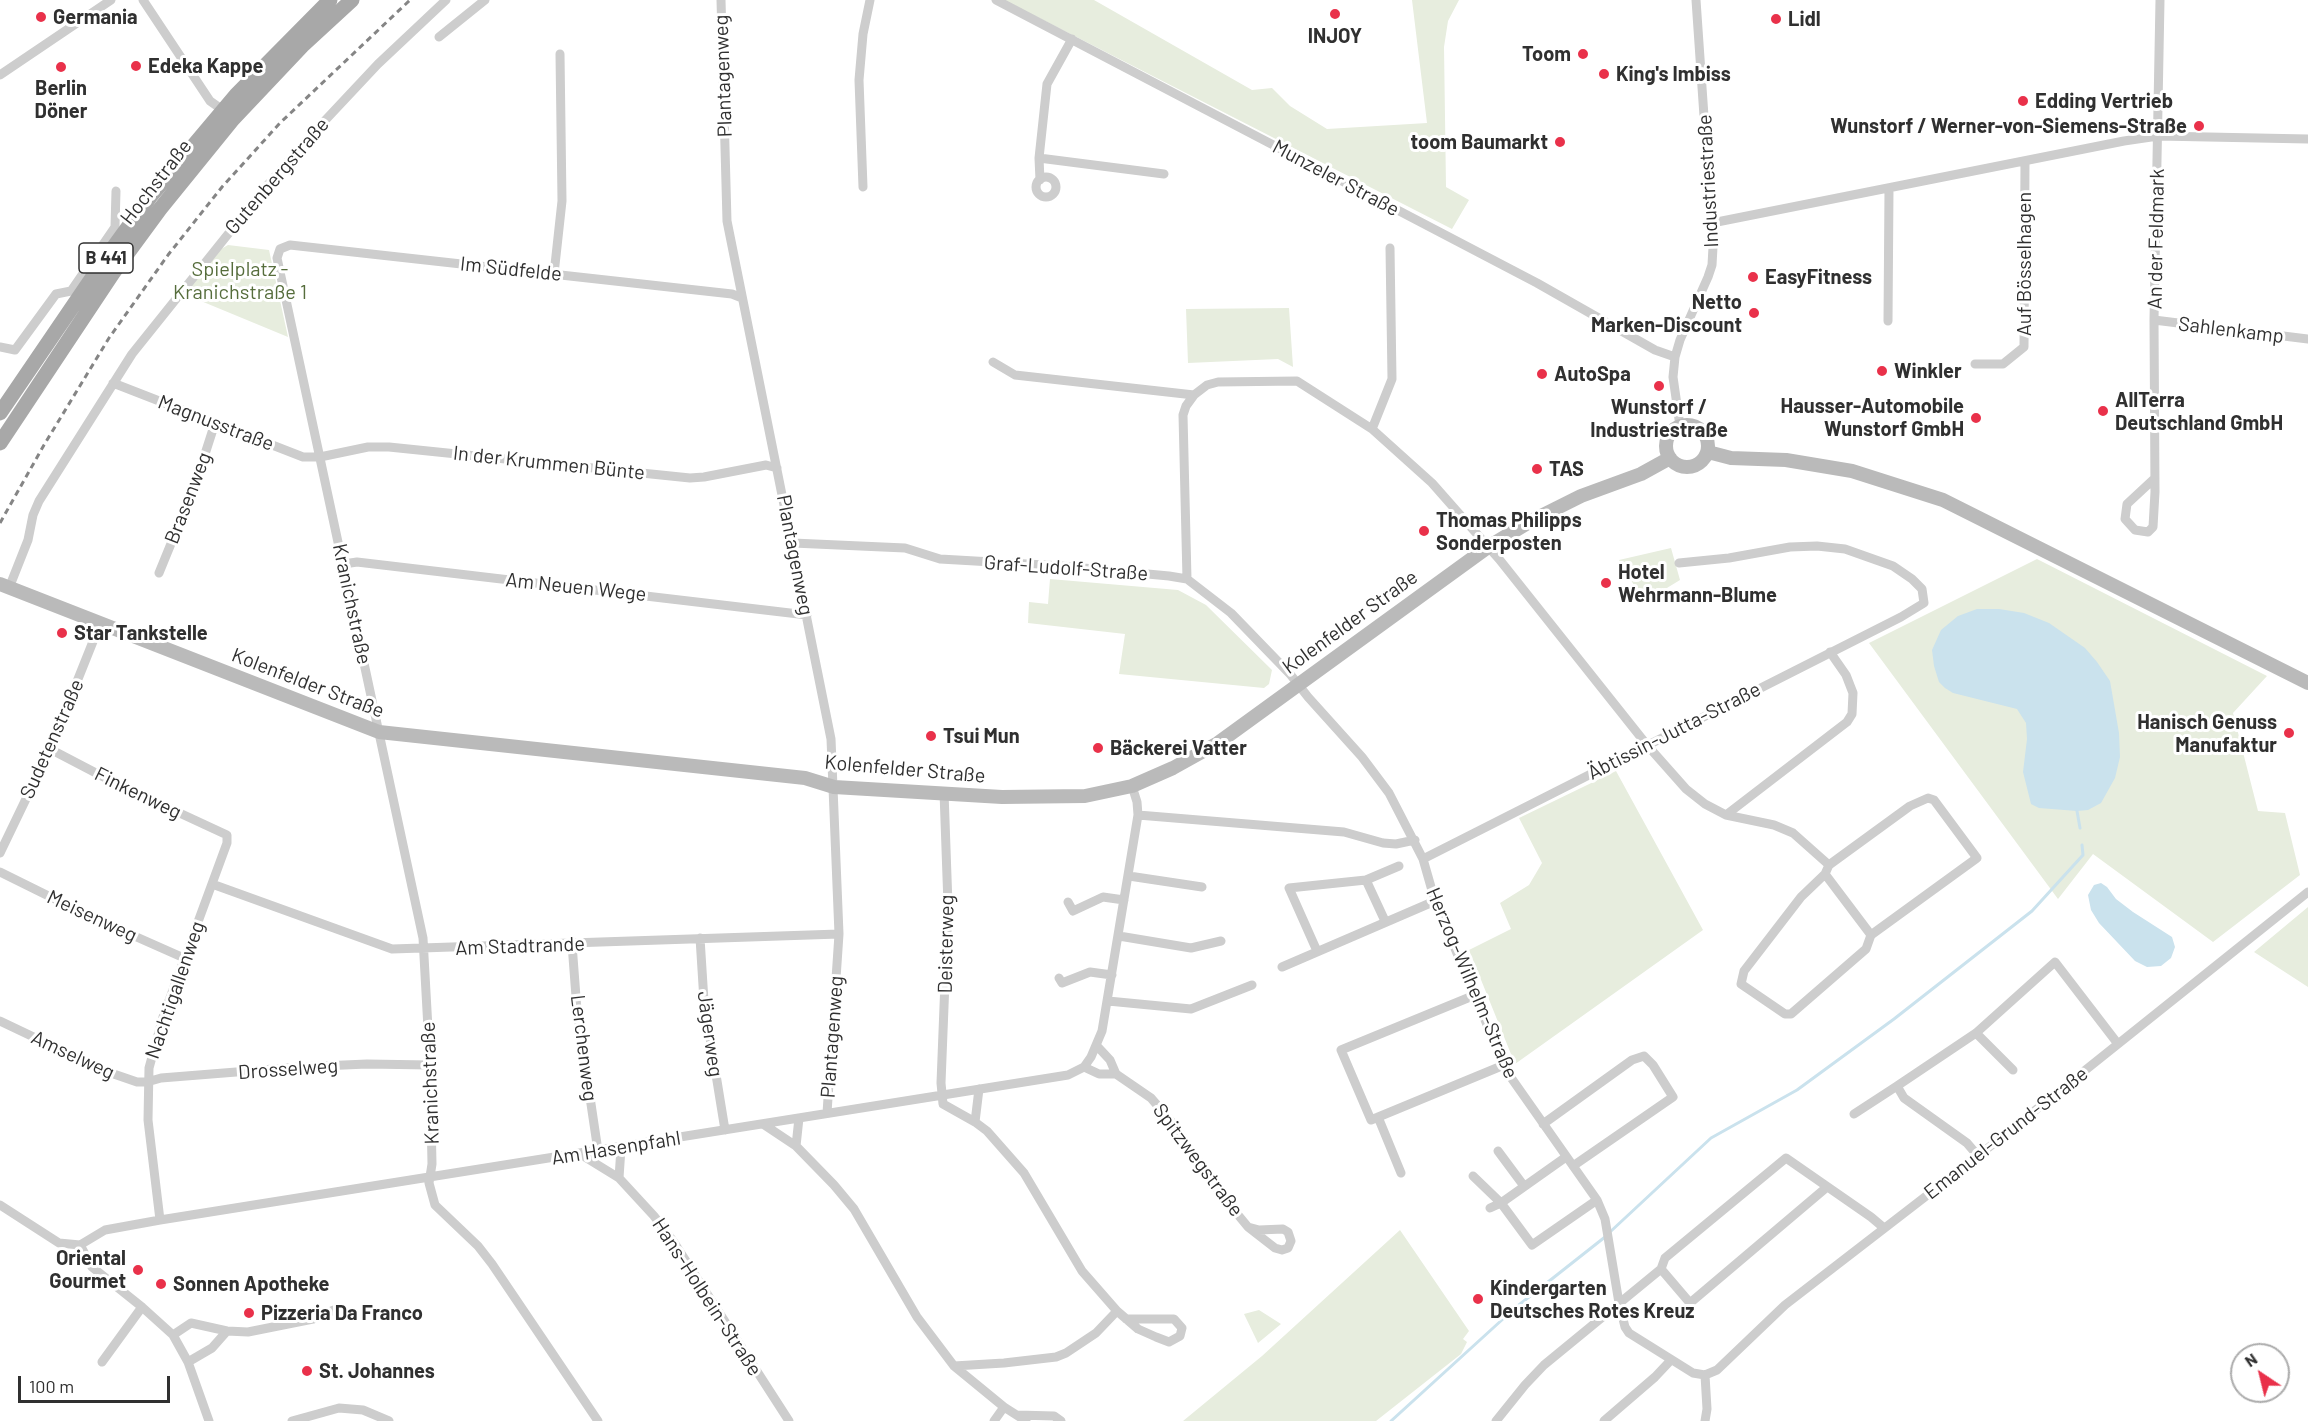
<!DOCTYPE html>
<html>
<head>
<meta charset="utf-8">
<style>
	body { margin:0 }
	#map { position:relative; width:2308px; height:1421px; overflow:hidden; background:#fff; font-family:Barlow,sans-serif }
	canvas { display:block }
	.north { position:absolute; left:2230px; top:1343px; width:60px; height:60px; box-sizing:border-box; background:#fff; border:2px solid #acacac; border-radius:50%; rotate:325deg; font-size:16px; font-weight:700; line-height:24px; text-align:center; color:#303030 }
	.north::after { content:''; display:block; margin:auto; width:21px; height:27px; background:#e9314a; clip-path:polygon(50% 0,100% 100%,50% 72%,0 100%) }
	.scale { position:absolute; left:18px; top:1376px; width:152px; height:27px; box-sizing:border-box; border:3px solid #303030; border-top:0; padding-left:8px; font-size:18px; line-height:21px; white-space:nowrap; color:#303030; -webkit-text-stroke:4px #fff; paint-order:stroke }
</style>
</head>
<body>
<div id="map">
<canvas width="2308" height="1421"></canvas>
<div class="north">N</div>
<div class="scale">100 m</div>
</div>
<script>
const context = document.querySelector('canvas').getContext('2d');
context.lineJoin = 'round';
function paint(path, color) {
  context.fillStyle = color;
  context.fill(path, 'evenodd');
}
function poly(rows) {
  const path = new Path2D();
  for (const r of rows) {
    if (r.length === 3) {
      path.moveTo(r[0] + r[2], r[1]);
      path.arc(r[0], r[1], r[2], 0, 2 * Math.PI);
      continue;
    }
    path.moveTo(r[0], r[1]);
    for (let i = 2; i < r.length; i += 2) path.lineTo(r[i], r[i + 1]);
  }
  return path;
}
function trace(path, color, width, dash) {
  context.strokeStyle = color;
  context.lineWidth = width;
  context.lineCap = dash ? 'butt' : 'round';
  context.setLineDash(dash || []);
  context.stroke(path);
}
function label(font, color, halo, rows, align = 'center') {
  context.font = font + ' Barlow,sans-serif';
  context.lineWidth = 6;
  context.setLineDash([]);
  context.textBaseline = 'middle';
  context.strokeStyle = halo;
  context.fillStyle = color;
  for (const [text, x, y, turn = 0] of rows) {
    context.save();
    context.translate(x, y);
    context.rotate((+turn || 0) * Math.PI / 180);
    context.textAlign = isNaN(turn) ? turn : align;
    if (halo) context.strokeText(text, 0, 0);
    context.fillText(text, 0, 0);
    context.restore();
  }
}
paint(poly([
	[1004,0,1094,0,1252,90,1272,88,1290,106,1327,129,1427,123,1412,0,1459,0,1448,21,1444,47,1446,187,1469,200,1452,229],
	[228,245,269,250,288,337,184,294,216,252],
	[1289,308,1293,367,1278,359,1188,363,1186,309],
	[1671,548,1680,580,1644,602,1619,560],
	[2037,559,2267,676,2233,713,2258,811,2285,813,2300,875,2213,942,2093,854,2058,899,1869,643],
	[1050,579,1178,590,1206,605,1272,670,1269,684,1264,688,1119,674,1125,634,1028,623,1029,602,1048,604],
	[1616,771,1703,930,1515,1064,1469,950,1511,929,1500,903,1529,885,1542,863,1519,818],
	[2308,907,2308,987,2254,952],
	[1400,1230,1469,1331,1463,1339,1467,1342,1461,1354,1376,1421,1183,1421,1262,1356],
	[1259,1310,1281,1324,1258,1343,1244,1314]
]), '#e7edde');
paint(poly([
	[1977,609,1999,609,2024,613,2049,623,2085,648,2097,662,2110,681,2119,733,2120,757,2115,778,2101,803,2088,810,2077,811,2039,808,2031,804,2023,772,2027,739,2026,723,2017,709,1953,693,1945,688,1939,682,1934,666,1932,650,1941,630,1958,616],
	[2101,883,2107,887,2116,899,2133,912,2172,937,2175,947,2171,958,2161,966,2147,967,2135,961,2099,923,2091,910,2088,895,2094,885]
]), '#cae2ed');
trace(poly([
	[2077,811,2080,828],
	[1610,1232,1711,1138,1797,1090,1894,1019,2032,911,2083,855,2082,845],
	[1391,1421,1515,1308,1605,1237]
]), '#cae2ed', 3);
trace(poly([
	[143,0,210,101,227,113],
	[721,0,727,221,831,739,839,934,827,1113],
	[996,0,1537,283,1655,350,1675,357],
	[439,37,485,0],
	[0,75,111,0],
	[1039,158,1164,174],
	[1046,187,10],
	[1040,180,1039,158,1047,84,1072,39],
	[863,187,859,80,863,34,870,0],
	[1712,223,2124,141,2158,136,2308,139],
	[554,274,562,201,560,54],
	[2154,320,2308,339],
	[1888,321,1889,189],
	[0,347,15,350,56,294,71,291,115,227,116,191],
	[993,362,1015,375,1194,395],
	[1975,364,2003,364,2024,347,2025,161],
	[113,383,303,457,320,457,368,447,389,447,690,478,704,477,766,465,777,468],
	[1680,426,1673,377,1675,357,1680,340,1708,277,1712,265,1713,247,1696,0],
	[1372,429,1392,379,1390,248],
	[2155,478,2127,504,2125,519,2135,530,2148,532,2153,527,2155,492,2154,320,2160,0],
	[793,543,905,548,940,559,1062,566,1169,576,1187,579,1231,613,1290,674,1308,697,1362,757,1389,793,1423,859,1435,901,1504,1065,1512,1079,1597,1200,1605,1219,1619,1303,1625,1327,1629,1333,1693,1373,1705,1375],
	[344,564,357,562,807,615],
	[159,573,195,485,215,423],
	[1187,579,1183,415,1186,406,1194,395,1207,385,1218,382,1297,381,1372,429,1432,483,1499,559,1647,745,1686,789,1705,804,1726,815,1774,825,1793,833,1829,865,1825,874,1871,935],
	[9,588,28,540,33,515,39,501,132,354,265,188,317,129,378,64,446,0],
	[50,749,117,784,227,835,227,843,163,1017,149,1068,148,1120,160,1220],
	[944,792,948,905,941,1083,943,1104,975,1122,987,1131,1024,1173,1082,1271,1117,1311,1138,1329,1156,1337,1169,1342,1180,1336,1182,1328,1174,1319,1126,1319],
	[1138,815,1344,832,1383,843,1396,844,1415,840],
	[1726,815,1847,722,1852,714,1853,693,1846,675,1830,652],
	[0,853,50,749,100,624],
	[1423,859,1901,617,1924,603,1922,589,1912,579,1893,566,1845,549,1817,546,1790,547,1729,558,1679,563],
	[1829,865,1910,806,1928,798,1934,800,1977,858,1871,935],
	[0,872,87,915,184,958],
	[1825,874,1801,897,1744,971,1741,984,1785,1014,1791,1014,1866,949,1871,935],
	[1129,876,1202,887],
	[1366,880,1399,866],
	[212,884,392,949,839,934],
	[1068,902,1073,911,1103,897,1124,900],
	[1119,936,1191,948,1221,941],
	[700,938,704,1001,725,1130],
	[572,944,577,1010,598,1151],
	[1317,951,1289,888,1366,880,1385,921],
	[1282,967,1435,901],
	[1059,978,1062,983,1090,972,1112,975],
	[1475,995,1341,1050,1371,1120,1504,1065],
	[1108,1001,1191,1009,1252,985],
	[0,1021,105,1071,137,1082,147,1082,161,1078,299,1067,367,1064,430,1065],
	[1976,1033,2013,1070],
	[1097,1046,1110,1060,1116,1074],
	[1084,1067,1099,1074,1116,1074,1151,1098,1175,1126,1220,1193,1248,1227,1275,1248,1282,1250,1288,1248,1291,1241,1288,1232,1283,1229,1259,1230,1248,1227],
	[1854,1114,1897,1086],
	[1378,1117,1401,1173],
	[975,1122,979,1089],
	[763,1124,796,1146,834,1185,854,1209,917,1317,954,1366,1004,1407,1026,1421],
	[1543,1124,1632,1060,1644,1056,1653,1065,1673,1097,1573,1166],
	[796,1146,799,1118],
	[1498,1151,1524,1186],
	[580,1154,619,1178,654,1216,673,1241,789,1421],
	[1978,1156,1967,1143,1904,1098,1897,1086,1976,1033,2055,962,2118,1044],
	[1473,1176,1501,1203,1532,1245,1597,1200],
	[619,1178,621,1148],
	[0,1205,59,1243,80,1245],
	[1490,1208,1501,1203,1566,1157],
	[80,1245,105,1230,160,1220,1068,1075,1084,1067,1091,1057,1102,1031,1138,815,1137,802,1132,786],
	[80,1245,92,1267,142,1307,173,1335,188,1362,209,1421],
	[1661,1269,1690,1303,1827,1187],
	[173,1335,191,1323,227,1331,248,1332,313,1319,334,1310],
	[102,1362,142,1307],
	[188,1362,212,1348,227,1331],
	[954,1366,1004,1363,1056,1357,1066,1353,1096,1333,1117,1311],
	[1705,1375,1717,1370,1785,1305,1978,1156,2308,892],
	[1017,1415,1054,1416,1061,1421],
	[292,1421,339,1408,363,1410,389,1421],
	[598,1421,492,1264,478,1246,435,1205,429,1183,432,1164,430,1065,423,938,277,258,280,249,290,245,732,294,742,298],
	[994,1421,1004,1407],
	[1496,1421,1525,1385,1544,1365,1661,1269,1665,1258,1786,1158,1871,1217,1884,1228],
	[1604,1421,1655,1377,1671,1360],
	[1705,1421,1707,1409,1705,1375]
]), '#cdcdcd', 9);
trace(poly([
	[1687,446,21],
	[1708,452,1731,458,1786,460,1852,471,1943,500,2308,683],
	[0,584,379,732,805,778,834,787,1002,797,1085,796,1132,786,1173,768,1218,743,1488,547,1531,521,1581,496,1641,474,1670,458]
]), '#bababa', 14);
trace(poly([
	[0,413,105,259,150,197,236,95,330,0],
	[0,443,113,273,160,209,233,119,302,46,352,0]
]), '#a8a8a8', 15);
trace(poly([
	[0,523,44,445,109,338,168,255,222,187,280,123,410,0]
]), '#858585', 3, [6, 4.5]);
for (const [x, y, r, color] of [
	[1335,14,6,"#e9314a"],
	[41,17,6,"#e9314a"],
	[1776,19,6,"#e9314a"],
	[1583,54,6,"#e9314a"],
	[136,66,6,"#e9314a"],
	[61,67,6,"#e9314a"],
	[1604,74,6,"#e9314a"],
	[2023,101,6,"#e9314a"],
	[2199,126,6,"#e9314a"],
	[1560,142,6,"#e9314a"],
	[1753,277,6,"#e9314a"],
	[1754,313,6,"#e9314a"],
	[1882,371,6,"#e9314a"],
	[1542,374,6,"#e9314a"],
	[1659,386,6,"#e9314a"],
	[2103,411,6,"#e9314a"],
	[1976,418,6,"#e9314a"],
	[1537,469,6,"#e9314a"],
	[1424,531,6,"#e9314a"],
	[1606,583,6,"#e9314a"],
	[62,633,6,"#e9314a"],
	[2289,733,6,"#e9314a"],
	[931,736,6,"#e9314a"],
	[1098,748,6,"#e9314a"],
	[138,1270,6,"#e9314a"],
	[161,1284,6,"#e9314a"],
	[1478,1299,6,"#e9314a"],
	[249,1313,6,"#e9314a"],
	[307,1371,6,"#e9314a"]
]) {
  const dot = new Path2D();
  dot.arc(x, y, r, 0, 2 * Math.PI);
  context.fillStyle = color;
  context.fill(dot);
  trace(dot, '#fff', 2);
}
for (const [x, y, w] of [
	[106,258,54]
]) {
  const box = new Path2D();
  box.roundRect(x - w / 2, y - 15, w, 30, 4.5);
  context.fillStyle = '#fff';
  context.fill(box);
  trace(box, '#303030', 1.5);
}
label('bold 18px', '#303030', null, [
	["B 441",106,258]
]);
label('bold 20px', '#303030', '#fff', [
	["Germania",53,17],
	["Lidl",1788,19],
	["INJOY",1335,36,"center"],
	["Toom",1571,54,"right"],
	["Edeka Kappe",148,66],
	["King's Imbiss",1616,74],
	["Berlin",61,88,"center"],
	["Döner",61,111,"center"],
	["Edding Vertrieb",2035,101],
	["Wunstorf / Werner-von-Siemens-Straße",2187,126,"right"],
	["toom Baumarkt",1548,142,"right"],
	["EasyFitness",1765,277],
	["Netto",1742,302,"right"],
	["Marken-Discount",1742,325,"right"],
	["Winkler",1894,371],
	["AutoSpa",1554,374],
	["AllTerra",2115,400],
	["Deutschland GmbH",2115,423],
	["Hausser-Automobile",1964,406,"right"],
	["Wunstorf GmbH",1964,429,"right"],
	["Wunstorf /",1659,407,"center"],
	["Industriestraße",1659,430,"center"],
	["TAS",1549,469],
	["Thomas Philipps",1436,520],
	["Sonderposten",1436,543],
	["Hotel",1618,572],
	["Wehrmann-Blume",1618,595],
	["Star Tankstelle",74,633],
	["Hanisch Genuss",2277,722,"right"],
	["Manufaktur",2277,745,"right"],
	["Tsui Mun",943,736],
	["Bäckerei Vatter",1110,748],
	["Oriental",126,1258,"right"],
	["Gourmet",126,1281,"right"],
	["Sonnen Apotheke",173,1284],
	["Kindergarten",1490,1288],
	["Deutsches Rotes Kreuz",1490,1311],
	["Pizzeria Da Franco",261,1313],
	["St. Johannes",319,1371]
], 'left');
label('20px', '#303030', '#fff', [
	["Plantagenweg",723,76,-92],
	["Gutenbergstraße",277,176,-49],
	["Munzeler Straße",1336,178,28],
	["Industriestraße",1708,181,-93],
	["Hochstraße",156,182,-52],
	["An der Feldmark",2156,239,-89],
	["Auf Bösselhagen",2024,264,-90],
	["Im Südfelde",511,269,6],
	["Sahlenkamp",2231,330,7],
	["Magnusstraße",216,423,21],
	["In der Krummen Bünte",549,463,6],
	["Brasenweg",188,498,-69],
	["Plantagenweg",795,555,79],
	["Graf-Ludolf-Straße",1066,568,4],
	["Am Neuen Wege",576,587,6],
	["Kranichstraße",352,604,78],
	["Kolenfelder Straße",1350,622,-36],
	["Kolenfelder Straße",308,683,21],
	["Äbtissin-Jutta-Straße",1674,731,-27],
	["Sudetenstraße",52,739,-66],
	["Kolenfelder Straße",905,769,5],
	["Finkenweg",138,793,26],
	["Meisenweg",92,916,25],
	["Deisterweg",946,944,-89],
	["Am Stadtrande",520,946,-2],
	["Herzog-Wilhelm-Straße",1472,983,67],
	["Nachtigallenweg",175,990,-71],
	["Jägerweg",710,1034,82],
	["Plantagenweg",832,1037,-86],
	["Lerchenweg",584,1048,83],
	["Amselweg",73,1055,25],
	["Drosselweg",288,1069,-4],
	["Kranichstraße",430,1083,-92],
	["Emanuel-Grund-Straße",2006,1133,-38],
	["Am Hasenpfahl",616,1148,-9],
	["Spitzwegstraße",1198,1160,53],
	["Hans-Holbein-Straße",707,1297,57]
]);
label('20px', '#566d3c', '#fff', [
	["Spielplatz -",240,269],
	["Kranichstraße 1",240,292]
]);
</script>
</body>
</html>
